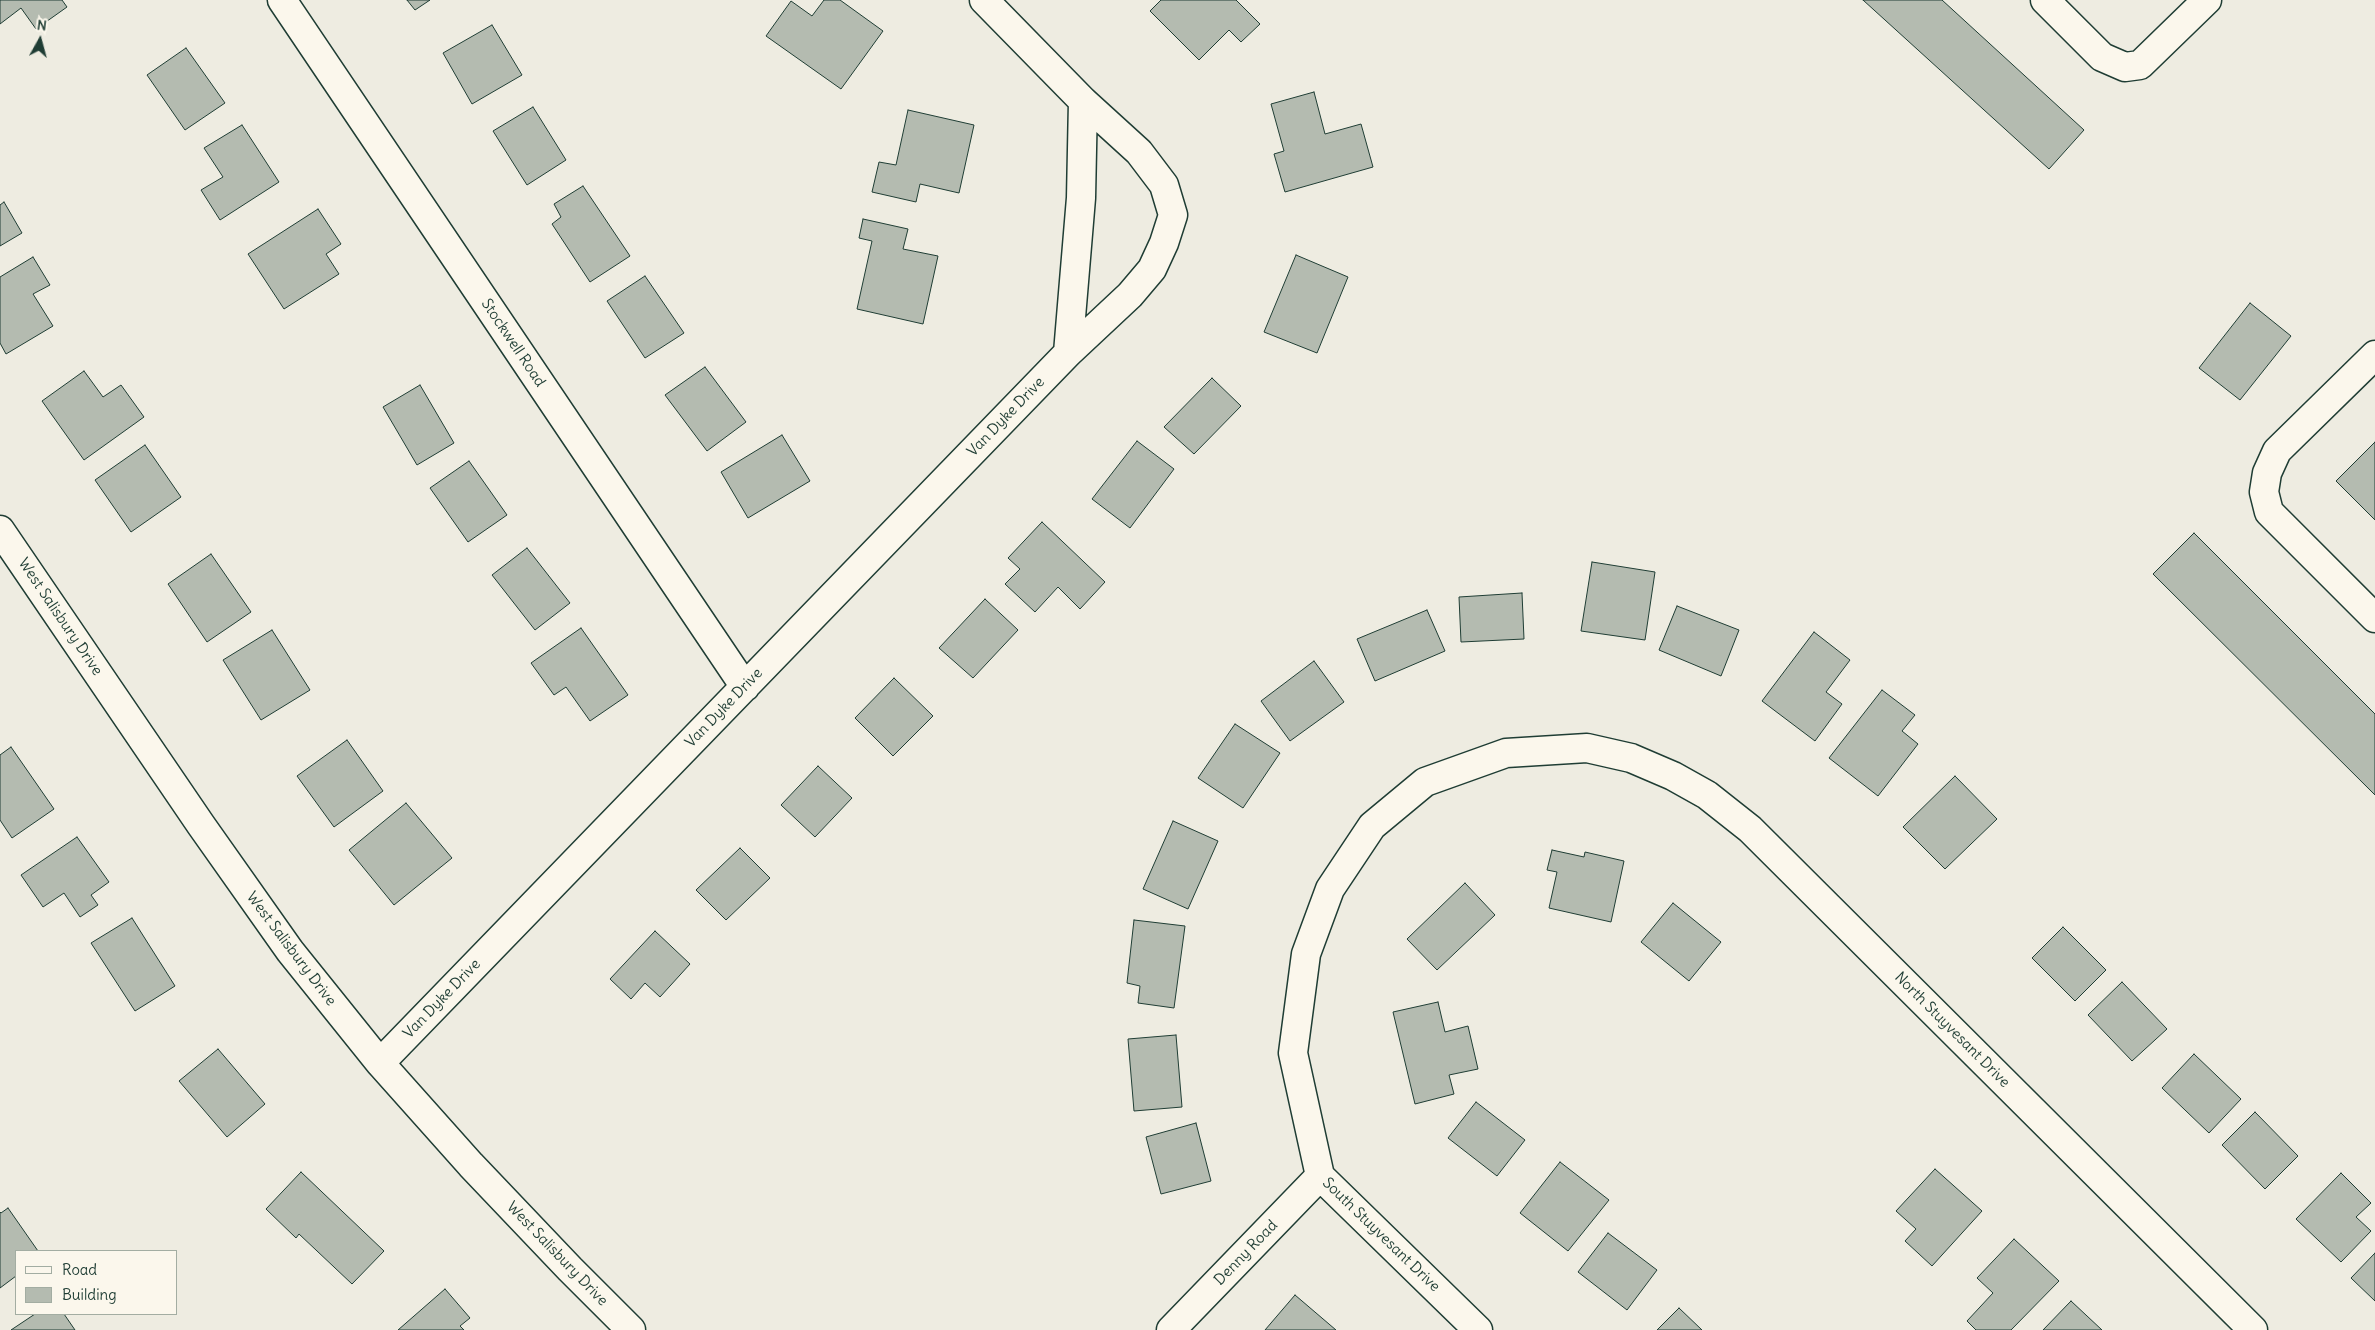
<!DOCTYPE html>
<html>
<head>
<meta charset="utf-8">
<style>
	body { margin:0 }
	#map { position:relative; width:2375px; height:1330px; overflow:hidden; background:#eeece1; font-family:Delius,sans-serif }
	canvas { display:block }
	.legend { position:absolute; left:15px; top:1250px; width:162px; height:65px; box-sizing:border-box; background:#fbf7ec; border:1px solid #a3ada2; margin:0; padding:6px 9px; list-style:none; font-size:15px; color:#1f3d34 }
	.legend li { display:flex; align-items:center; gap:10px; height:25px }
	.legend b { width:25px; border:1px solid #a3ada2 }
	.north { position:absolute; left:15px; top:15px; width:50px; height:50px; -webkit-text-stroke:4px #fbf7ec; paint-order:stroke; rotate:7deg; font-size:14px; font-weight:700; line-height:20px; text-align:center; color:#1f3d34 }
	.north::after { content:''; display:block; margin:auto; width:18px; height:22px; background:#1f3d34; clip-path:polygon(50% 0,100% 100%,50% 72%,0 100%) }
</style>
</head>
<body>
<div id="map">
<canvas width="2375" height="1330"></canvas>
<ul class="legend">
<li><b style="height:6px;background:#fbf7ec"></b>Road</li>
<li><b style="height:14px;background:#b4bbb0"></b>Building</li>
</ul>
<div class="north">N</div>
</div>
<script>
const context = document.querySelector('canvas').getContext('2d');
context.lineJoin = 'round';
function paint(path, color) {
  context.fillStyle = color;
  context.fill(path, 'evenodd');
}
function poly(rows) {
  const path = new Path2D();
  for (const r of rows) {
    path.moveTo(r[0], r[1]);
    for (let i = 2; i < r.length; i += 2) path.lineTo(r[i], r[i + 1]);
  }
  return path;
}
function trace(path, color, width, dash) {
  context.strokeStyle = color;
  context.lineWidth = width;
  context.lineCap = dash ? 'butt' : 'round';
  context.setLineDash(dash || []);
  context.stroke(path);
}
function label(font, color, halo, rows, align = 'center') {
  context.font = font + ' Delius,sans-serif';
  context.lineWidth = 4.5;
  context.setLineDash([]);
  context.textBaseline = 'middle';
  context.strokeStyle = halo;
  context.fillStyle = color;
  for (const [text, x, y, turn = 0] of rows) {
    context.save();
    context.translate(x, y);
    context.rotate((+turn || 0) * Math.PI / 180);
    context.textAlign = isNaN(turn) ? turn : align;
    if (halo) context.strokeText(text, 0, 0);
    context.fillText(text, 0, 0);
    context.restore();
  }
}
const building = poly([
	[0,0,62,0,67,7,36,29,21,8,0,24,0,0],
	[407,0,430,0,415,10,407,0],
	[824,0,840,0,883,31,841,89,766,36,791,1,812,16,824,0],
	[1161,0,1236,0,1260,24,1241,42,1229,30,1199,60,1150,11,1161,0],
	[1863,0,1942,0,2084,130,2049,169,1863,0],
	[492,25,522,75,472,104,443,53,492,25],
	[186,48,225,103,185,130,147,75,186,48],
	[1314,92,1325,134,1361,124,1373,167,1285,192,1274,154,1284,151,1271,104,1314,92],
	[533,107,566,160,527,185,493,131,533,107],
	[908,110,974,125,959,193,920,184,916,202,872,192,879,162,896,165,908,110],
	[242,125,279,182,220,220,201,190,223,177,204,148,242,125],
	[583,186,630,256,590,282,552,224,561,217,554,204,583,186],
	[4,202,22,233,0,246,0,205,4,202],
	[318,209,341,244,326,254,339,274,284,309,248,254,318,209],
	[863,219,908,229,903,249,938,256,923,324,857,309,872,241,859,238,863,219],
	[1296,255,1348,277,1317,353,1264,332,1296,255],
	[33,257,50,285,33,294,53,326,6,354,0,343,0,277,33,257],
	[645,276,684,333,645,358,607,301,645,276],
	[2250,303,2291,336,2240,400,2199,368,2250,303],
	[705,367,746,422,707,451,665,395,705,367],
	[84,371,103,397,121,385,144,417,84,460,42,401,84,371],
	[1212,378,1241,406,1194,454,1164,427,1212,378],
	[420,385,454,443,417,465,383,407,420,385],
	[782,435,810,481,748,518,721,472,782,435],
	[1137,441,1174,469,1130,528,1092,499,1137,441],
	[2375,442,2375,520,2336,481,2375,442],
	[145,445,181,497,131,532,95,480,145,445],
	[469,461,507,515,468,542,430,488,469,461],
	[1042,522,1105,582,1080,609,1058,587,1035,612,1005,584,1020,569,1008,558,1042,522],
	[2194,533,2375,714,2375,795,2153,574,2194,533],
	[527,548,570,603,535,630,492,575,527,548],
	[211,554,251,612,207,642,168,584,211,554],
	[1592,562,1655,572,1645,640,1581,631,1592,562],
	[1522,593,1524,639,1461,642,1459,597,1522,593],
	[985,599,1018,630,973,678,939,648,985,599],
	[1677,606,1739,630,1721,676,1659,650,1677,606],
	[1427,610,1445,651,1375,681,1357,639,1427,610],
	[581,628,628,695,590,721,566,687,554,695,531,663,581,628],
	[272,630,310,690,261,720,223,660,272,630],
	[1814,632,1850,660,1826,692,1842,704,1815,741,1762,701,1814,632],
	[1314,661,1344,702,1290,741,1261,701,1314,661],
	[894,678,933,716,893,756,855,718,894,678],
	[1882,690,1915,715,1902,731,1918,744,1878,796,1829,758,1882,690],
	[1235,724,1280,753,1243,808,1198,778,1235,724],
	[347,740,383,791,334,827,297,776,347,740],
	[11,747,54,809,12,838,0,820,0,755,11,747],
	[818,766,852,798,815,837,781,805,818,766],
	[1955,776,1997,819,1945,869,1903,827,1955,776],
	[406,803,452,858,394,905,349,850,406,803],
	[1173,821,1218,841,1188,909,1143,889,1173,821],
	[77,837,109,882,91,895,98,905,80,917,64,893,43,907,21,875,77,837],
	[740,848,770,878,726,920,696,890,740,848],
	[1552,850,1584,857,1585,852,1624,861,1611,922,1549,908,1557,872,1547,870,1552,850],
	[1465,883,1495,915,1437,970,1407,939,1465,883],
	[1673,903,1721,942,1689,981,1641,942,1673,903],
	[132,918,175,986,135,1011,91,943,132,918],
	[1134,920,1185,926,1174,1008,1138,1003,1140,986,1127,983,1134,920],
	[2063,927,2106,970,2075,1001,2032,958,2063,927],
	[655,931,690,964,660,997,645,983,631,999,610,979,655,931],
	[2122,982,2167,1029,2132,1061,2088,1015,2122,982],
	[1438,1002,1445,1032,1468,1026,1478,1069,1449,1075,1454,1094,1415,1104,1393,1012,1438,1002],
	[1176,1035,1182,1107,1134,1111,1128,1039,1176,1035],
	[218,1049,265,1104,227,1137,179,1081,218,1049],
	[2194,1054,2241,1099,2209,1133,2162,1088,2194,1054],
	[1476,1102,1525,1140,1497,1176,1448,1138,1476,1102],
	[2255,1112,2298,1156,2265,1189,2222,1145,2255,1112],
	[1196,1123,1211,1181,1161,1194,1146,1137,1196,1123],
	[1560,1162,1609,1200,1568,1251,1520,1213,1560,1162],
	[1935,1169,1982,1211,1932,1266,1905,1241,1916,1229,1896,1211,1935,1169],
	[301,1172,384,1251,352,1284,299,1234,296,1238,266,1209,301,1172],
	[2341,1173,2371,1203,2356,1217,2371,1231,2341,1262,2296,1219,2341,1173],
	[8,1208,38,1251,16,1251,16,1276,0,1288,0,1212,1,1213,8,1208],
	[1608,1233,1657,1270,1627,1310,1578,1272,1608,1233],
	[2014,1239,2059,1281,2011,1330,1976,1330,1967,1321,1993,1293,1977,1278,2014,1239],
	[2375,1253,2375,1301,2351,1278,2375,1253],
	[445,1289,470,1318,460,1326,464,1330,398,1330,445,1289],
	[1295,1295,1336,1330,1265,1330,1295,1295],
	[2071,1301,2102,1330,2043,1330,2071,1301],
	[1679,1308,1702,1330,1657,1330,1679,1308],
	[35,1314,64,1314,75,1330,11,1330,35,1314]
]);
paint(building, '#b4bbb0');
trace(building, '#1f3d34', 1);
const street = poly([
	[282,0,745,687],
	[2045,0,2102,57,2125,67,2140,65,2207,0],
	[1068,353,1081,198,1083,101],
	[2375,355,2277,451,2267,473,2264,492,2269,512,2375,618],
	[0,530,201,825,290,951,380,1063,471,1165,570,1269,631,1330],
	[380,1063,1068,353,1130,295,1152,269,1164,243,1173,215,1164,185,1139,152,1083,101,984,0],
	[1171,1330,1320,1176],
	[1478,1330,1320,1176,1293,1053,1306,954,1330,889,1372,826,1425,782,1506,753,1587,748,1631,758,1673,776,1707,795,1750,829,2253,1330]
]);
trace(street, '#1f3d34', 31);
trace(street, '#fbf7ec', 28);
label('15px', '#1f3d34', '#fbf7ec', [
	["Stockwell Road",513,343,56],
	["Van Dyke Drive",1006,417,-46],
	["West Salisbury Drive",60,617,56],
	["Van Dyke Drive",724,708,-46],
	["West Salisbury Drive",291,949,53],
	["Van Dyke Drive",442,999,-46],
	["North Stuyvesant Drive",1952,1030,45],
	["South Stuyvesant Drive",1381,1235,44],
	["Denny Road",1246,1253,-46],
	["West Salisbury Drive",557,1254,46]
]);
</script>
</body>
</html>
